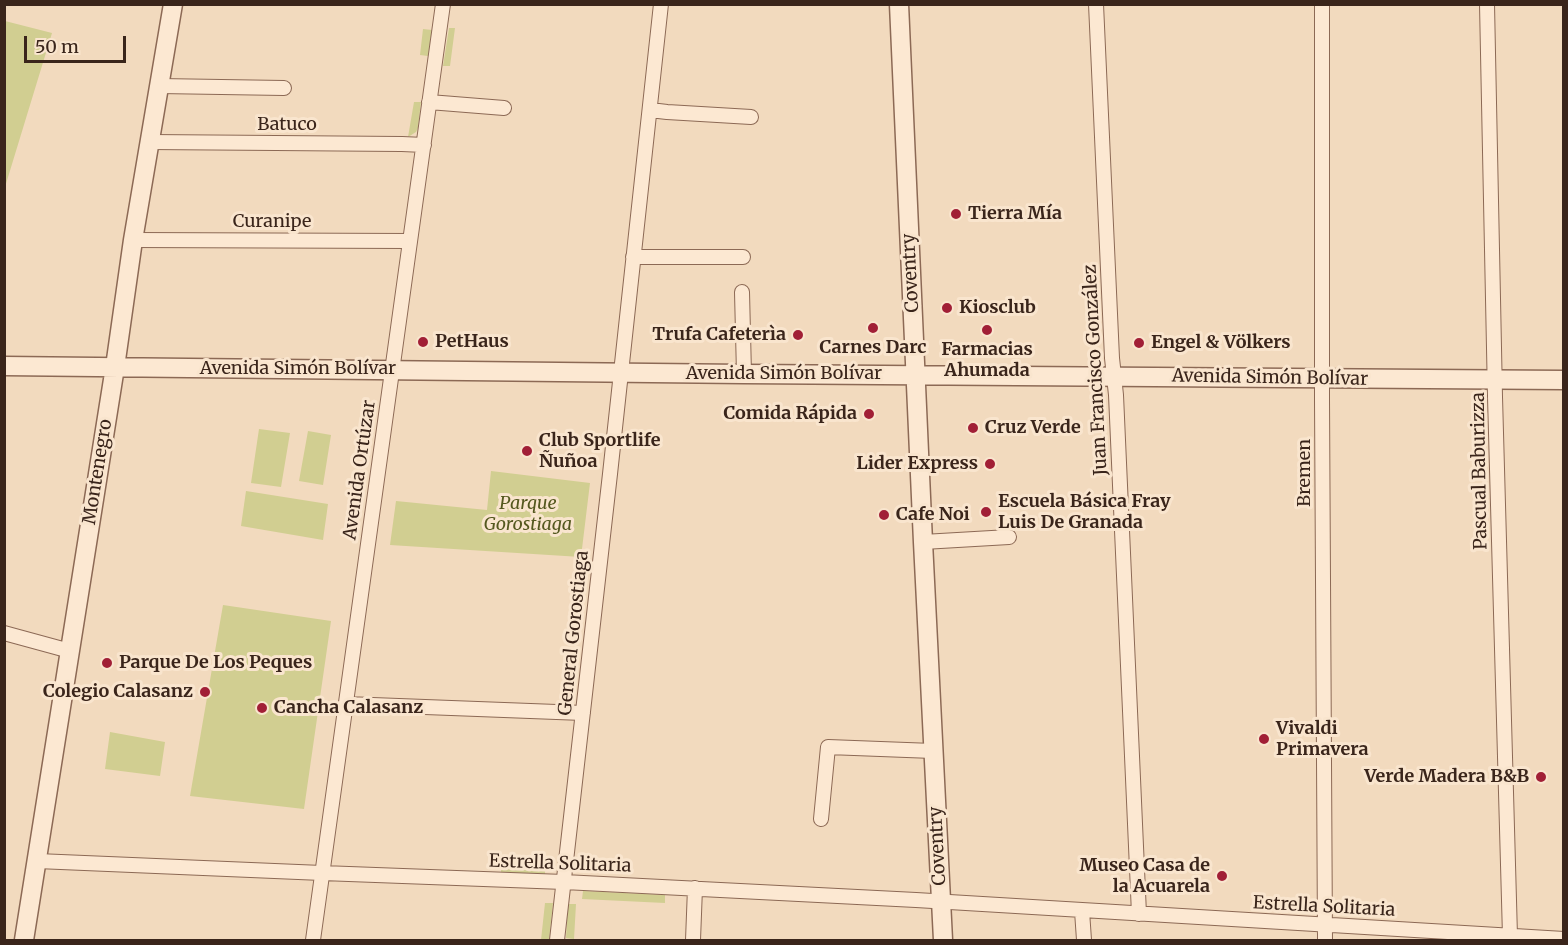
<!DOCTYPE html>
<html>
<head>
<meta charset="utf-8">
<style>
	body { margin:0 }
	#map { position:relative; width:1568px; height:945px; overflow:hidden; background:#f2dabe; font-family:Merriweather,serif }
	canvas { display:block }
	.frame { position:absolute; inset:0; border:6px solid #3a251b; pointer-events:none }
	.scale { position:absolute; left:24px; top:36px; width:102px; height:27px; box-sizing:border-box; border:3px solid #3a251b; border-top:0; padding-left:8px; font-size:18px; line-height:21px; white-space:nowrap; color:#3a251b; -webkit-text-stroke:4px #f9e5ce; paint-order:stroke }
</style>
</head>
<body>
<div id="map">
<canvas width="1568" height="945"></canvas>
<div class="frame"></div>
<div class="scale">50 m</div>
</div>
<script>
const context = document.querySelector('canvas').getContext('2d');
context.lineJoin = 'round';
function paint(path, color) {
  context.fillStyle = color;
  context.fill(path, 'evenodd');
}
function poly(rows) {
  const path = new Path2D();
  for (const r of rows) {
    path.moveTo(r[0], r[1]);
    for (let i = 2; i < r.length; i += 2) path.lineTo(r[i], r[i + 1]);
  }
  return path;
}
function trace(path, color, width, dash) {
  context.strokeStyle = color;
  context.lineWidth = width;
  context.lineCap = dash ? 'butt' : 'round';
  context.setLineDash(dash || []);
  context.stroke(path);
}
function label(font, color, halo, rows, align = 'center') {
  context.font = font + ' Merriweather,serif';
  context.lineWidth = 6;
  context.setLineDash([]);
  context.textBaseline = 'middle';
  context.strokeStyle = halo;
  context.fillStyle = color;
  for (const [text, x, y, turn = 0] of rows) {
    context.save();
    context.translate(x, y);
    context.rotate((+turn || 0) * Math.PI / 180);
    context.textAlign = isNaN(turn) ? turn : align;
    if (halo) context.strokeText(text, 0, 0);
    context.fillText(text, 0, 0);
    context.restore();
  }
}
paint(poly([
	[5,21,52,33,5,187,4,21],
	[449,28,455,28,450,66,443,66],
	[423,29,432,30,428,56,420,55],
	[414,102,421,102,418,128,416,132,408,137],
	[259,429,290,433,281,487,251,483],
	[308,431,331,435,323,485,299,481],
	[491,471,590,483,581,557,390,545,396,501,487,510],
	[246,491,328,504,323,540,241,526],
	[223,605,331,621,304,809,190,796],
	[110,732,165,742,160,776,105,769],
	[501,865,545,866,545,874,501,873],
	[583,891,665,895,665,903,582,899],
	[545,903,553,903,549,940,541,940],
	[568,904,576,904,574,939,566,938]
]), '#d1ce91');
const minor = poly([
	[1096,4,1112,358,1116,395,1139,914],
	[1322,4,1322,400,1325,940],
	[1487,4,1495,397,1510,936],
	[159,86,284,88],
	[429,102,504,108],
	[650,110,667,112,751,117],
	[149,142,402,144,424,145],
	[133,240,410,241],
	[633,257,743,257],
	[742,292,744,374],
	[923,542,1009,537],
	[4,633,70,651],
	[346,704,583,713],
	[821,819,828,747,933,751],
	[37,861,322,873,564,882,916,900,1564,939],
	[1082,911,1084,940],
	[313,940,443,4],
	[557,940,610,474,661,4],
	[693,940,695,888]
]);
const tertiary = poly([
	[899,4,923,542,943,940],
	[4,366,744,374,1564,380],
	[24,940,115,367,133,240,173,4]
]);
trace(minor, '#8c6955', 16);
trace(tertiary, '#8c6955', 21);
trace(minor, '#fce8d2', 14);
trace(tertiary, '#fce8d2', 18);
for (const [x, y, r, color] of [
	[956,214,6,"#a11f36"],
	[947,308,6,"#a11f36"],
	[873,328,6,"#a11f36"],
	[987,330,6,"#a11f36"],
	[798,335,6,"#a11f36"],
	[423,342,6,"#a11f36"],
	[1139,343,6,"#a11f36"],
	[869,414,6,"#a11f36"],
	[973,428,6,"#a11f36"],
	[527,451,6,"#a11f36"],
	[990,464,6,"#a11f36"],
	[986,512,6,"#a11f36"],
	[884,515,6,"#a11f36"],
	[107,663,6,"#a11f36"],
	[205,692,6,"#a11f36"],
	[262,708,6,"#a11f36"],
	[1264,739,6,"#a11f36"],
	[1541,777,6,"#a11f36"],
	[1222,876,6,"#a11f36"]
]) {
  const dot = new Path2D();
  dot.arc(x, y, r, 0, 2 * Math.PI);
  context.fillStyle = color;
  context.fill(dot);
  trace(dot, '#f9e5ce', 2);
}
label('18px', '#3a251b', '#f9e5ce', [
	["Batuco",287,125],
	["Curanipe",272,222],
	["Coventry",911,273,-93],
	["Avenida Simón Bolívar",298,369],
	["Juan Francisco González",1096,370,-93],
	["Avenida Simón Bolívar",784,374],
	["Avenida Simón Bolívar",1270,378,1],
	["Avenida Ortúzar",360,470,-82],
	["Pascual Baburizza",1480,471,-91],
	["Montenegro",98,472,-81],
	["Bremen",1305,473,-90],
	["General Gorostiaga",574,633,-84],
	["Coventry",938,846,-93],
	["Estrella Solitaria",560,864,2],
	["Estrella Solitaria",1324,907,3]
]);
label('bold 18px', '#3a251b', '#f9e5ce', [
	["Tierra Mía",968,214],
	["Kiosclub",959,308],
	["Trufa Cafeterìa",786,335,"right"],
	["PetHaus",435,342],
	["Engel & Völkers",1151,343],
	["Carnes Darc",873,348,"center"],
	["Farmacias",987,350,"center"],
	["Ahumada",987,371,"center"],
	["Comida Rápida",857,414,"right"],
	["Cruz Verde",985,428],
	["Club Sportlife",539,441],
	["Ñuñoa",539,462],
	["Lider Express",978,464,"right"],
	["Escuela Básica Fray",998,502],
	["Luis De Granada",998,523],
	["Cafe Noi",896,515],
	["Parque De Los Peques",119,663],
	["Colegio Calasanz",193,692,"right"],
	["Cancha Calasanz",274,708],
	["Vivaldi",1276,729],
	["Primavera",1276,750],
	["Verde Madera B&B",1529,777,"right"],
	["Museo Casa de",1210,866,"right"],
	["la Acuarela",1210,887,"right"]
], 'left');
label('italic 18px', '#54581f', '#f9e5ce', [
	["Parque",528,504],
	["Gorostiaga",528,525]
]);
</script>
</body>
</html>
